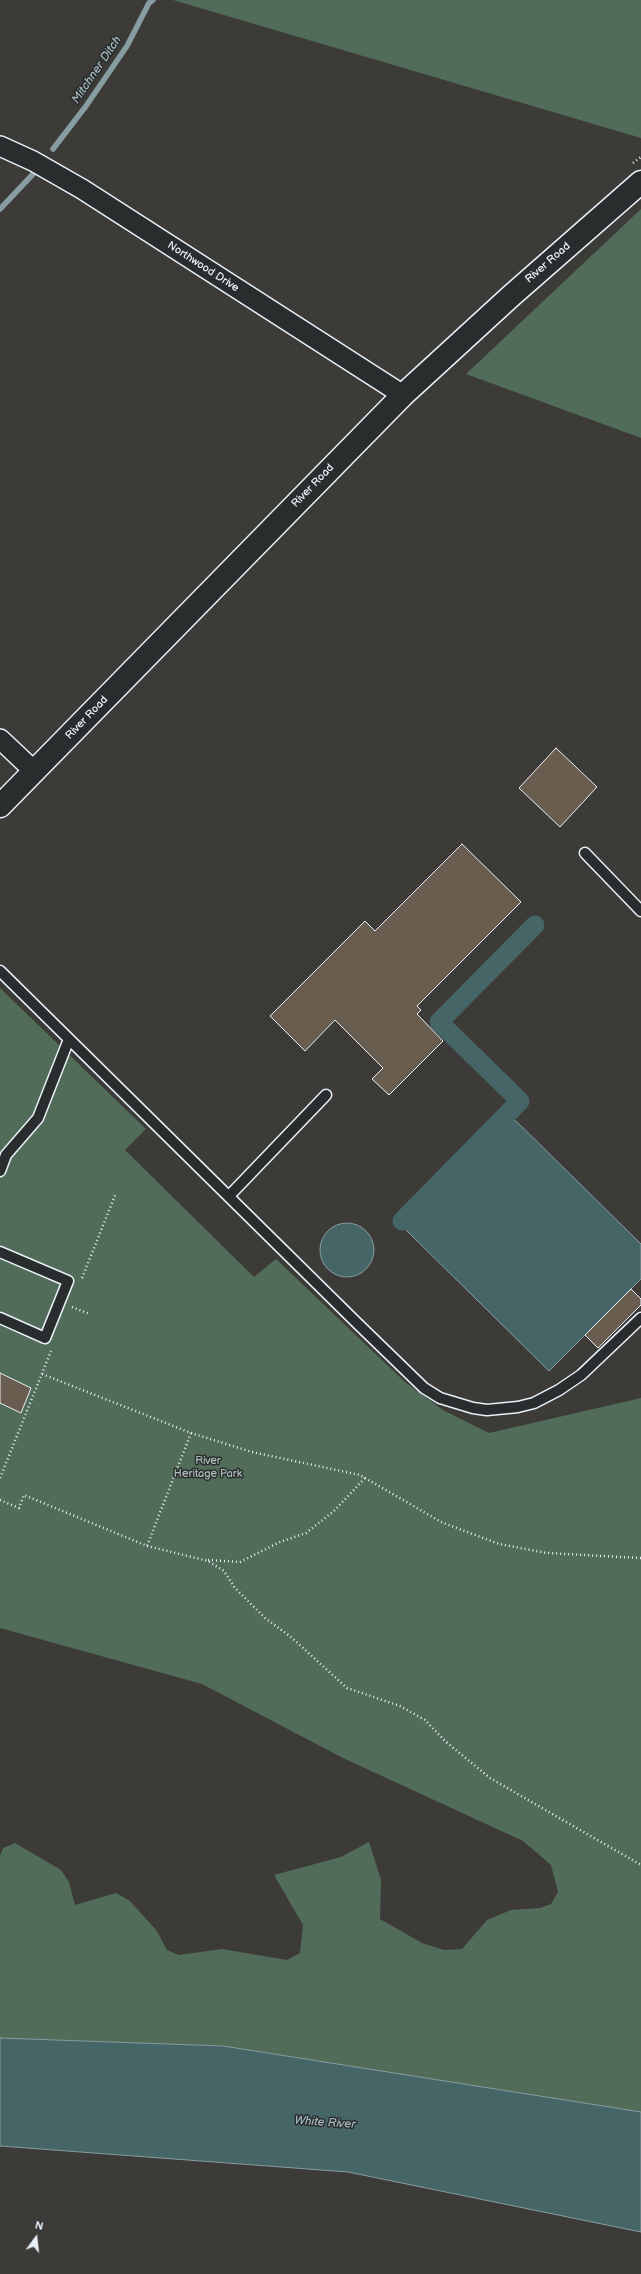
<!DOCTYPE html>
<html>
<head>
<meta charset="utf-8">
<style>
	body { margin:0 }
	#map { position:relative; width:641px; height:2274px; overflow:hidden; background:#3d3b38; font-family:"Balsamiq Sans",sans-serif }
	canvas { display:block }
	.north { position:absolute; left:16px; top:2218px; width:40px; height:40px; -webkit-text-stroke:3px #2a2d2e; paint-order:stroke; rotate:15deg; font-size:11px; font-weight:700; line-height:16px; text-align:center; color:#e8f1f8 }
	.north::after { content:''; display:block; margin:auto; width:14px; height:18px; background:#e8f1f8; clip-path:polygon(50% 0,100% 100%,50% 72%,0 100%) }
</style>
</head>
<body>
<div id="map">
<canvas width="641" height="2274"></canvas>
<div class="north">N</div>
</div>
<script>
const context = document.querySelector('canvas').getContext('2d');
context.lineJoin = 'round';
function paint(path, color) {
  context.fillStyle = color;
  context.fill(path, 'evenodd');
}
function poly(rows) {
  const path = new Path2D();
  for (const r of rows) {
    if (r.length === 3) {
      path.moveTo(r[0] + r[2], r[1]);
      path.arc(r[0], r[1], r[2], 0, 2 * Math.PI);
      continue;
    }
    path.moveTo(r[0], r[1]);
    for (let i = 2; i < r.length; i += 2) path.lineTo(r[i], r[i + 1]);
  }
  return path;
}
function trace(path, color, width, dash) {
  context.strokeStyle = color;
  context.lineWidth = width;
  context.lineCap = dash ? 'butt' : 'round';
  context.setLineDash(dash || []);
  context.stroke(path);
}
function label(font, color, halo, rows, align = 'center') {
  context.font = font + ' "Balsamiq Sans",sans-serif';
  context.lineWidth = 3;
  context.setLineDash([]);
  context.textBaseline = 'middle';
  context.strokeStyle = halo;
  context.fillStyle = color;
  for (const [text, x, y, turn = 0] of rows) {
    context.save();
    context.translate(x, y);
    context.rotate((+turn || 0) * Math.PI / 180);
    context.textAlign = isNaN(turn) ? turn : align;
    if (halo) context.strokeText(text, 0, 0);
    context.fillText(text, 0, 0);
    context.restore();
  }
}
paint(poly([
	[173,0,641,0,641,138],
	[641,209,641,438,466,374],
	[0,988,146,1129,125,1150,254,1277,276,1259,405,1382,443,1410,489,1433,641,1398,641,2114,223,2046,0,2038,0,1856,3,1848,15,1843,61,1870,69,1882,75,1905,116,1893,130,1901,157,1931,167,1950,179,1955,222,1949,287,1960,300,1953,303,1925,274,1875,341,1857,369,1842,381,1880,380,1919,422,1943,444,1950,462,1949,487,1920,511,1910,540,1908,551,1904,558,1892,551,1865,523,1841,343,1758,202,1684,0,1628]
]), '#526c5a');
const water = poly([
	[512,1117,641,1244,641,1279,549,1371,403,1227,512,1117],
	[347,1250,27],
	[0,2038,223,2046,641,2112,641,2232,348,2172,0,2146,0,2038]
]);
paint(water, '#466567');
trace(water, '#879da1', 1);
trace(poly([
	[53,149,86,106,127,46,149,3,153,0],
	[0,209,34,173]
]), '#879da1', 5.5);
trace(poly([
	[402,1221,520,1101,439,1022,535,925]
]), '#466567', 19);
const building = poly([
	[556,748,597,787,560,827,519,788,556,748],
	[462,844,521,902,417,1006,421,1010,417,1014,443,1041,389,1095,372,1079,383,1068,335,1020,305,1051,270,1016,365,921,375,931,462,844],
	[631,1289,641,1299,641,1305,598,1348,585,1335,631,1289],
	[0,1373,31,1388,21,1413,0,1403,0,1373]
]);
paint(building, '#695d50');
trace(building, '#e8f1f8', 1);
const service = poly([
	[585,853,641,911],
	[0,971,359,1325,424,1388,440,1398,473,1408,487,1410,518,1407,534,1403,559,1390,581,1375,641,1318],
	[0,1171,6,1155,38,1118,69,1039],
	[229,1196,326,1095],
	[0,1252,68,1281,45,1338,0,1318]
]);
const minor = poly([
	[0,146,33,161,82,189,403,395],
	[0,739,34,771]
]);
const tertiary = poly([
	[0,806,403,395,511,296,641,182]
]);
trace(service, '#e8f1f8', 13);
trace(minor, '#e8f1f8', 22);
trace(tertiary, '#e8f1f8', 25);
trace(poly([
	[633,163,641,157],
	[82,1278,116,1193],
	[72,1307,90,1314],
	[191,1433,252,1452,360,1475,441,1522,499,1544,547,1553,641,1558],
	[0,1478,51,1351],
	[0,1500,19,1508,24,1495,147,1546,191,1433,42,1374],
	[147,1546,208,1561,224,1571,235,1588,265,1618,291,1637,347,1688,400,1706,425,1720,445,1741,490,1778,641,1865],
	[208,1560,240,1562,280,1542,306,1533,334,1511,365,1478]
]), '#e8f1f8', 2.5, [1, 3]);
trace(service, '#2a2d2e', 10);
trace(minor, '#2a2d2e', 19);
trace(tertiary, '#2a2d2e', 22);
label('11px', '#e8f1f8', '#2a2d2e', [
	["River Road",548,263,-41],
	["Northwood Drive",203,267,33],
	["River Road",313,486,-46],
	["River Road",87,718,-46]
]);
label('11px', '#acbcb9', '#2a2d2e', [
	["River",208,1461],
	["Heritage Park",208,1474]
]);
label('italic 12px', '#a7b9be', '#2a2d2e', [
	["Mitchner Ditch",97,70,-56],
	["White River",325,2123,4]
]);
</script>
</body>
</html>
